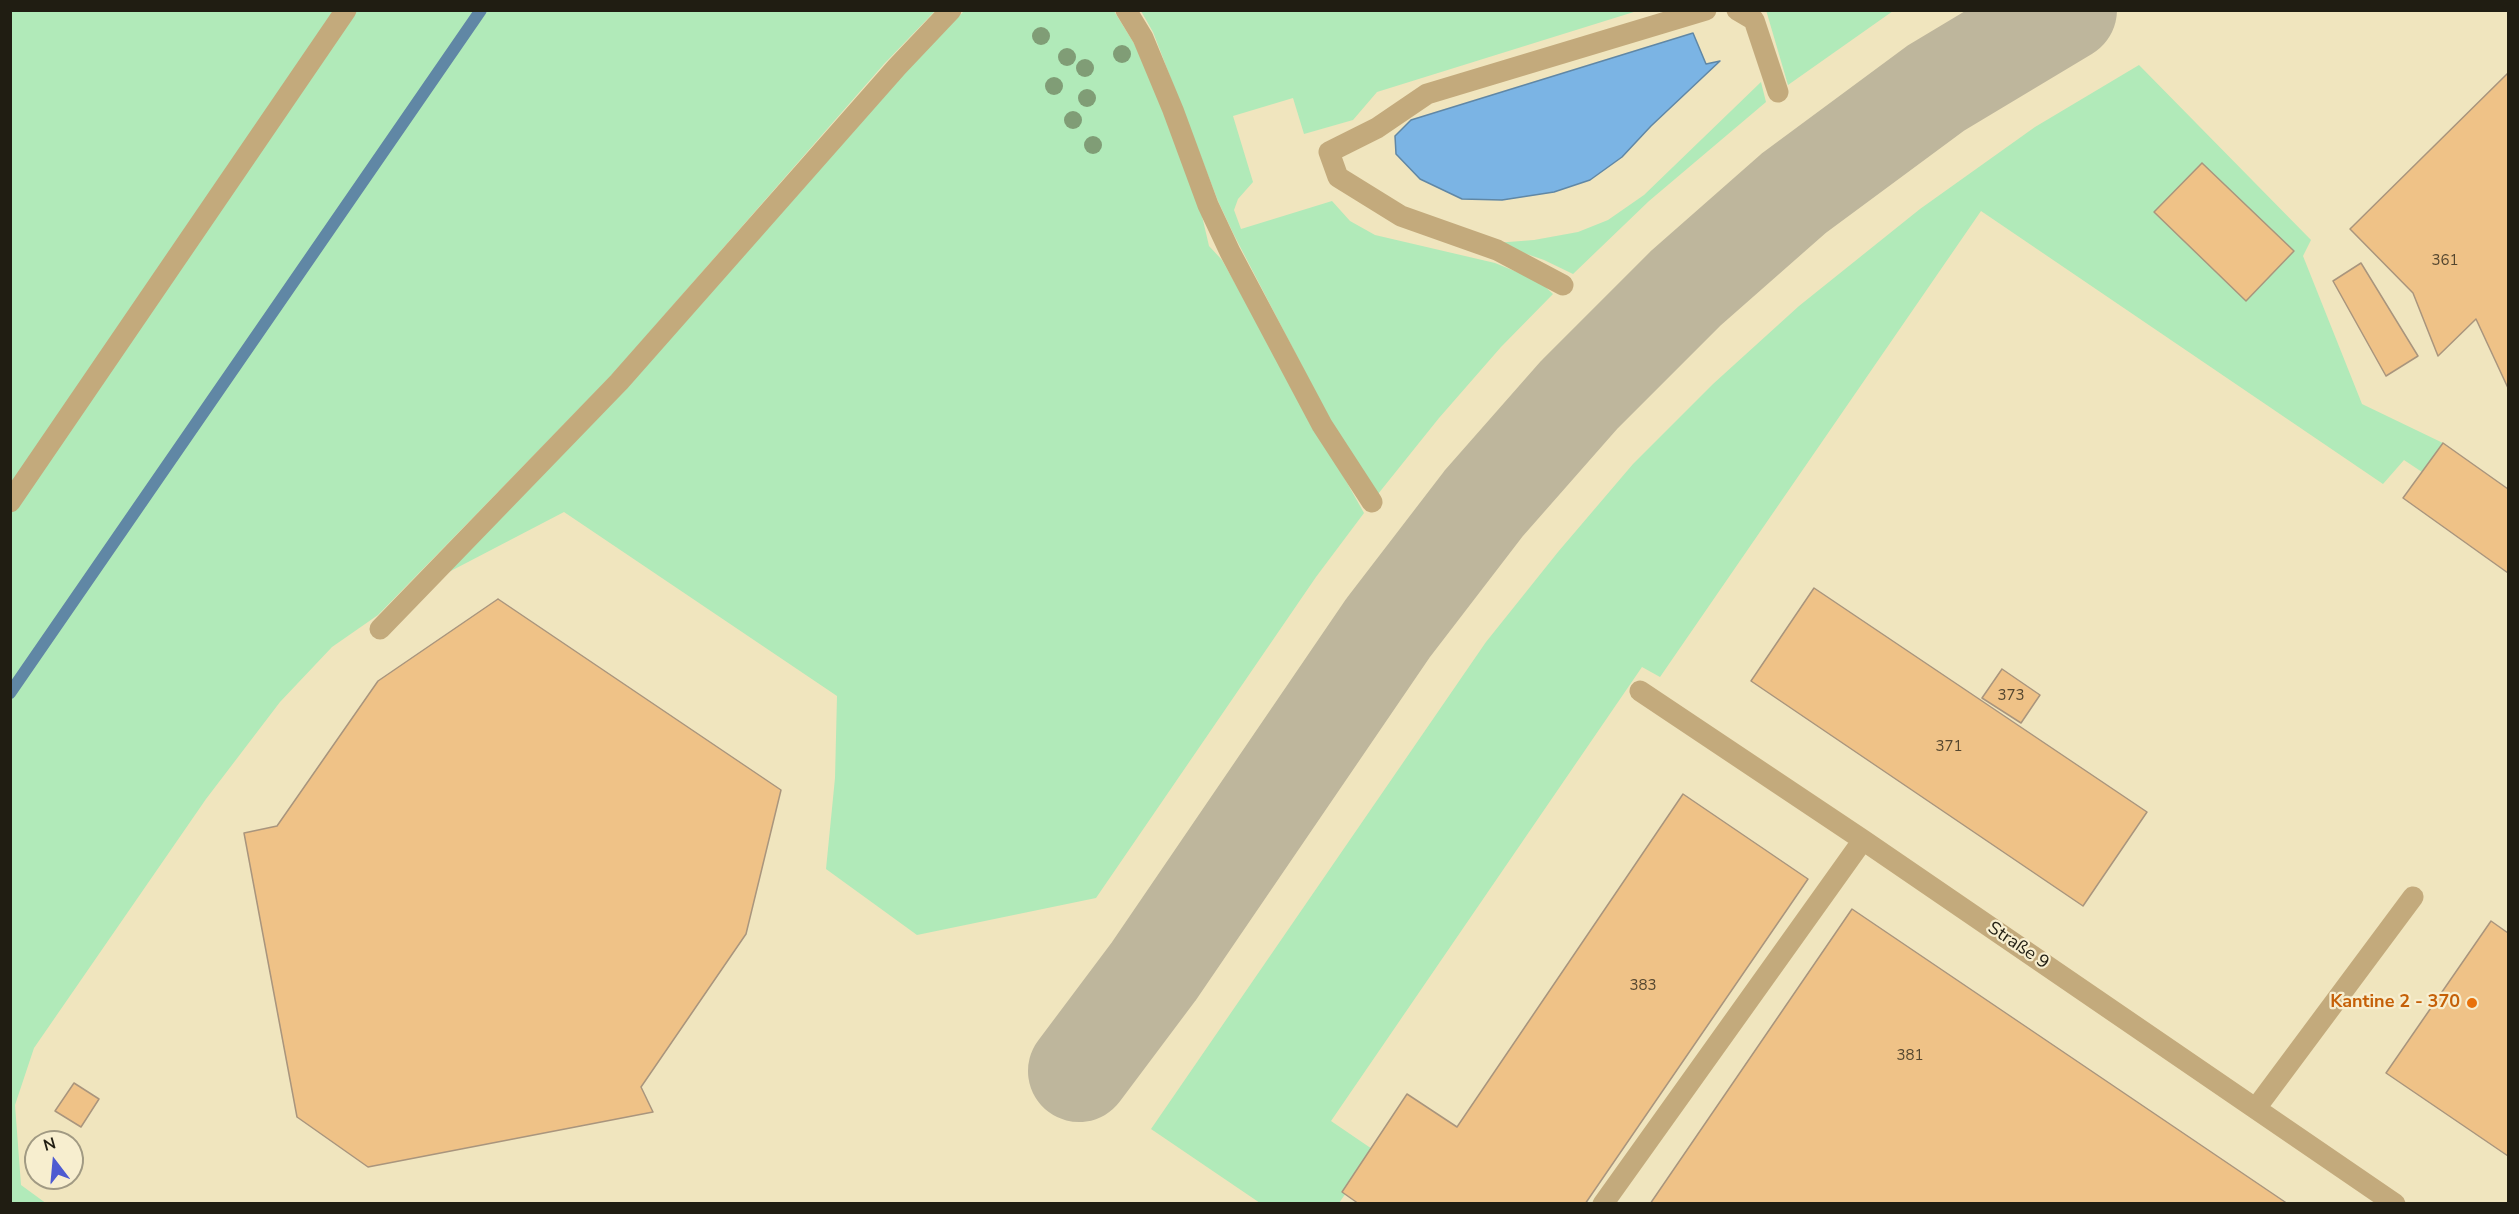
<!DOCTYPE html>
<html>
<head>
<meta charset="utf-8">
<style>
	body { margin:0 }
	#map { position:relative; width:2519px; height:1214px; overflow:hidden; background:#f7eecf; font-family:"Nunito Sans",sans-serif }
	canvas { display:block }
	.frame { position:absolute; inset:0; border:12px solid #201d12; pointer-events:none }
	.north { position:absolute; left:24px; top:1130px; width:60px; height:60px; box-sizing:border-box; background:#f7eecf; border:2px solid #a19a83; border-radius:50%; rotate:344deg; font-size:16px; font-weight:700; line-height:24px; text-align:center; color:#201d12 }
	.north::after { content:''; display:block; margin:auto; width:21px; height:27px; background:#4e5bd1; clip-path:polygon(50% 0,100% 100%,50% 72%,0 100%) }
</style>
</head>
<body>
<div id="map">
<canvas width="2519" height="1214"></canvas>
<div class="frame"></div>
<div class="north">N</div>
</div>
<script>
const context = document.querySelector('canvas').getContext('2d');
context.lineJoin = 'round';
function paint(path, color) {
  context.fillStyle = color;
  context.fill(path, 'evenodd');
}
function poly(rows) {
  const path = new Path2D();
  for (const r of rows) {
    path.moveTo(r[0], r[1]);
    for (let i = 2; i < r.length; i += 2) path.lineTo(r[i], r[i + 1]);
  }
  return path;
}
function trace(path, color, width, dash) {
  context.strokeStyle = color;
  context.lineWidth = width;
  context.lineCap = dash ? 'butt' : 'round';
  context.setLineDash(dash || []);
  context.stroke(path);
}
function label(font, color, halo, rows, align = 'center') {
  context.font = font + ' "Nunito Sans",sans-serif';
  context.lineWidth = 4.5;
  context.setLineDash([]);
  context.textBaseline = 'middle';
  context.strokeStyle = halo;
  context.fillStyle = color;
  for (const [text, x, y, turn = 0] of rows) {
    context.save();
    context.translate(x, y);
    context.rotate((+turn || 0) * Math.PI / 180);
    context.textAlign = isNaN(turn) ? turn : align;
    if (halo) context.strokeText(text, 0, 0);
    context.fillText(text, 0, 0);
    context.restore();
  }
}
paint(poly([
	[10,11,2508,11,2508,1203,11,1203],
	[36,1142,72,1142,72,1178,36,1178]
]), '#f0e5be');
paint(poly([
	[1766,10,1893,10,1893,11,1788,85],
	[10,11,935,11,884,64,612,375,378,615,332,647,280,702,206,799,34,1048,15,1105,21,1185,47,1204,10,1203],
	[964,11,1114,11,1135,45,1165,113,1199,203,1209,246,1222,260,1364,513,1316,577,1096,898,917,935,826,869,835,778,837,696,564,512,445,574,904,73],
	[1141,11,1637,11,1377,92,1353,120,1304,134,1293,98,1233,116,1253,182,1238,199,1234,210,1241,229,1332,201,1350,221,1375,235,1495,263,1539,281,1553,294,1501,347,1439,418,1378,494,1330,420,1233,233,1218,201,1153,32],
	[2139,65,2311,240,2303,256,2362,404,2443,443,2422,472,2404,460,2383,484,1981,211,1660,677,1642,667,1331,1121,1375,1151,1339,1203,1260,1203,1151,1129,1486,642,1558,552,1633,464,1713,384,1799,306,1920,209,2035,127],
	[1761,82,1766,102,1649,201,1573,274,1544,260,1495,243,1534,240,1578,232,1608,220,1644,195]
]), '#b1eab9');
const water = poly([
	[1693,33,1706,64,1720,61,1651,126,1622,157,1590,180,1554,192,1502,200,1462,199,1420,179,1396,154,1395,136,1411,120,1693,33]
]);
paint(water, '#7bb4e4');
trace(water, '#6087a5', 1.5);
trace(poly([
	[10,693,481,10]
]), '#6087a5', 12);
trace(poly([
	[1079,1071,1154,971,1388,628,1484,503,1579,395,1686,288,1794,193,1936,88,2066,10]
]), '#beb69c', 102);
const building = poly([
	[2508,73,2508,388,2476,319,2438,356,2413,293,2350,229,2508,73],
	[2202,163,2294,251,2246,301,2154,212,2202,163],
	[2361,263,2418,356,2386,376,2333,281,2361,263],
	[2443,443,2508,489,2508,573,2403,498,2443,443],
	[1814,588,2147,812,2083,906,1751,681,1814,588],
	[498,599,781,790,746,934,641,1087,653,1112,368,1167,297,1117,244,833,277,826,378,681,498,599],
	[2002,669,2040,695,2021,723,1982,698,2002,669],
	[1683,794,1808,879,1585,1204,1359,1204,1342,1192,1407,1094,1457,1127,1683,794],
	[1852,909,2288,1204,1650,1204,1852,909],
	[2491,921,2508,933,2508,1156,2386,1073,2491,921],
	[74,1083,99,1099,81,1127,55,1111,74,1083]
]);
paint(building, '#efc287');
trace(building, '#a9957d', 1.5);
trace(poly([
	[1126,10,1143,38,1173,110,1208,205,1230,252,1322,425,1372,502],
	[1737,10,1754,20,1778,92],
	[1563,285,1497,250,1401,216,1338,177,1329,152,1377,128,1427,94,1706,10],
	[10,502,346,10],
	[380,629,619,382,897,67,951,10],
	[1640,691,1863,840,2395,1204],
	[2256,1108,2413,897],
	[1603,1204,1863,840]
]), '#c3aa7c', 21);
context.fillStyle = '#809d76';
for (const [x, y] of [
	[1041,36],
	[1122,54],
	[1067,57],
	[1085,68],
	[1054,86],
	[1087,98],
	[1073,120],
	[1093,145]
]) {
  context.beginPath();
  context.arc(x, y, 9, 0, 2 * Math.PI);
  context.fill();
}
for (const [x, y, r, color] of [
	[2472,1003,6,"#e8710a"]
]) {
  const dot = new Path2D();
  dot.arc(x, y, r, 0, 2 * Math.PI);
  context.fillStyle = color;
  context.fill(dot);
  trace(dot, '#f7eecf', 2);
}
label('15px', '#54462f', null, [
	["361",2445,261],
	["373",2011,696],
	["371",1949,747],
	["383",1643,986],
	["381",1910,1056]
]);
label('18px', '#201d12', '#f7eecf', [
	["Straße 9",2018,946,34]
]);
label('bold 18px', '#c56008', '#f7eecf', [
	["Kantine 2 - 370",2460,1003]
], 'right');
</script>
</body>
</html>
